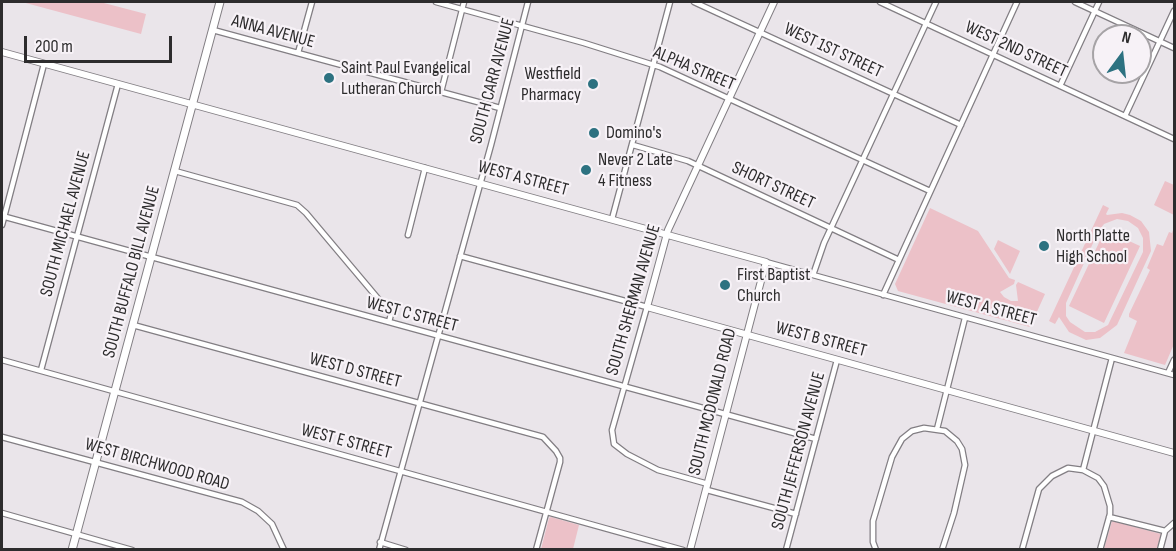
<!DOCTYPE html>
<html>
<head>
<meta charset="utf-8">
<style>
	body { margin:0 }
	#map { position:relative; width:1176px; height:551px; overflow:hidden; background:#eae5ea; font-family:"Sofia Sans Condensed",sans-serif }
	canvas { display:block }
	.frame { position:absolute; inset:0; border:3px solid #2d2c2d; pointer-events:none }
	.north { position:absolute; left:1092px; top:24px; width:60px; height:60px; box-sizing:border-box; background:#f7f2f7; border:2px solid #a6a3a6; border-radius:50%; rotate:15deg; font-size:16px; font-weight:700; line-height:24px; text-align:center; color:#2d2c2d }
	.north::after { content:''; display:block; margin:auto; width:21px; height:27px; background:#2d7281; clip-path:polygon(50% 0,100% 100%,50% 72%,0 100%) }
	.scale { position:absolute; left:24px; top:36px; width:148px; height:27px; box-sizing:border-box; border:3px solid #2d2c2d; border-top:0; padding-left:8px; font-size:18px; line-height:21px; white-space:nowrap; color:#2d2c2d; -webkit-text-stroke:4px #f7f2f7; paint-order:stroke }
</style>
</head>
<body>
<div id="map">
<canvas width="1176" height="551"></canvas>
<div class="frame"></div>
<div class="north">N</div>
<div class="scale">200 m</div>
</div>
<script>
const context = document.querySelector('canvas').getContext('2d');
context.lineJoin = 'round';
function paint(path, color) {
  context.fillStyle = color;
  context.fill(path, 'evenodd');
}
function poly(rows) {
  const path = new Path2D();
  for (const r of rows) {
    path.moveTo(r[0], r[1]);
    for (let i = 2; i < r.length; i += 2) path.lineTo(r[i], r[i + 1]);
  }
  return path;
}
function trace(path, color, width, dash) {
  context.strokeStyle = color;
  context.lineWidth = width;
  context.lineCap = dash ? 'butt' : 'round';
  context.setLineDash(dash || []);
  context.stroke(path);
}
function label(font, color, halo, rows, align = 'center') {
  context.font = font + ' "Sofia Sans Condensed",sans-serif';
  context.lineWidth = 4.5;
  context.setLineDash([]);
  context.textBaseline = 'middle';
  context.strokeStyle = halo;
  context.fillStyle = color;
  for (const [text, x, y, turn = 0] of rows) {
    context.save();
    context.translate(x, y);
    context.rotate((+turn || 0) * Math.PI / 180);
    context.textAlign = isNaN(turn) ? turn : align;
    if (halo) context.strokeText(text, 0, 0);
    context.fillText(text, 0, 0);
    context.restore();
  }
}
paint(poly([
	[22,2,100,2,146,14,141,34],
	[1165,181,1174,185,1174,215,1154,205],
	[1103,205,1109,208,1106,214,1107,215,1122,213,1130,215,1141,221,1149,232,1151,251,1117,325,1100,338,1086,340,1069,332,1059,317,1055,324,1049,321],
	[1117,219,1128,221,1138,228,1143,238,1143,252,1108,325,1095,332,1085,332,1070,322,1066,316,1066,303,1098,232,1104,224],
	[930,208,978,231,1009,278,1015,280,1014,284,1000,292,1004,297,1011,301,1018,301,1016,285,1018,282,1045,294,1030,327,898,291,895,284],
	[1174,227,1174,344,1165,365,1124,353,1137,321,1129,317,1129,314,1150,270,1147,268,1157,244,1163,246,1169,232,1172,233],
	[1105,230,1140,246,1104,323,1069,306],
	[998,240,1020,251,1010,274,994,249],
	[551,517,579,525,573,549,541,549,549,518],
	[1112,521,1161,534,1157,549,1104,549]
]), '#ecc1c8');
const minor = poly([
	[436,2,584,43,660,67,930,191],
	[694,2,961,125],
	[880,2,1174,139],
	[1075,2,1174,48],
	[213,30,500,108],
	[298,53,312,2],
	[1060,86,1099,2],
	[441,92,464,2],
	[1125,116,1174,11],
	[633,145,688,161,899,260],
	[175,171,297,205,306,213,391,314,389,322],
	[2,216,816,439],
	[612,219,670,2],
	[2,225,44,64],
	[408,235,425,168],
	[460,256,647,307,612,430,614,444,627,454,658,470,708,484],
	[766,262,1174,375],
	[813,275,824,243,936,2],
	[883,295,1017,2],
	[133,325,543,437,556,451,560,458,560,462,536,550],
	[2,360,683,550],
	[41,370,118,84],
	[1168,373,1174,360],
	[937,429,965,318],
	[2,437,242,502,258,511,272,524,284,550],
	[1083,470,1112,358],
	[707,490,796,514],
	[2,513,132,550],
	[1109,517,1165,531],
	[380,542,406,550],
	[379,550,491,145,528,2],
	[786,550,837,360],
	[876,550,873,542,873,521,892,457,902,439,912,431,924,428,945,431,957,441,962,449,965,465,954,513,942,550],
	[1022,550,1039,489,1052,476,1068,468,1083,470,1098,478,1104,486,1110,506,1110,514,1100,550],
	[1160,550,1165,531,1174,523]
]);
const tertiary = poly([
	[774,2,668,230,647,307,1174,453],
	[2,52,766,262,690,550]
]);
const secondary = poly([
	[72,550,220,2]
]);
trace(minor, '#827e83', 7);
trace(tertiary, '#827e83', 8);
trace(secondary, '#827e83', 9);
trace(minor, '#fff', 4.5);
trace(tertiary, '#fff', 6);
trace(secondary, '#fff', 7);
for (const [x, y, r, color] of [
	[329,78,6,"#2d7281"],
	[593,84,6,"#2d7281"],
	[594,133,6,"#2d7281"],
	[586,170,6,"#2d7281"],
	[1044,246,6,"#2d7281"],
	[725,285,6,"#2d7281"]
]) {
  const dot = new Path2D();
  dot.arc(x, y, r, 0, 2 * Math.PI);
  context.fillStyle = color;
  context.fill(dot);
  trace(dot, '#f7f2f7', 2);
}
label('18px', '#2d2c2d', '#f7f2f7', [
	["ANNA AVENUE",273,32,15],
	["WEST 2ND STREET",1016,50,25],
	["WEST 1ST STREET",833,51,25],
	["ALPHA STREET",694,69,23],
	["SOUTH CARR AVENUE",493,81,-75],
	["WEST A STREET",523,179,15],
	["SHORT STREET",773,186,25],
	["SOUTH MICHAEL AVENUE",66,224,-75],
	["SOUTH BUFFALO BILL AVENUE",132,272,-75],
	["SOUTH SHERMAN AVENUE",634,300,-74],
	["WEST A STREET",991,309,15],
	["WEST C STREET",412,315,15],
	["WEST B STREET",821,340,15],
	["WEST D STREET",355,371,15],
	["SOUTH MCDONALD ROAD",713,402,-76],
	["WEST E STREET",346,442,15],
	["SOUTH JEFFERSON AVENUE",799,451,-75],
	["WEST BIRCHWOOD ROAD",157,465,16]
]);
label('18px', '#2d2c2d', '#f7f2f7', [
	["Saint Paul Evangelical",341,68],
	["Lutheran Church",341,89],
	["Westfield",581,74,"right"],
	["Pharmacy",581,95,"right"],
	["Domino's",606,133],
	["Never 2 Late",598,160],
	["4 Fitness",598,181],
	["North Platte",1056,236],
	["High School",1056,257],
	["First Baptist",737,275],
	["Church",737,296]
], 'left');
</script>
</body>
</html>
